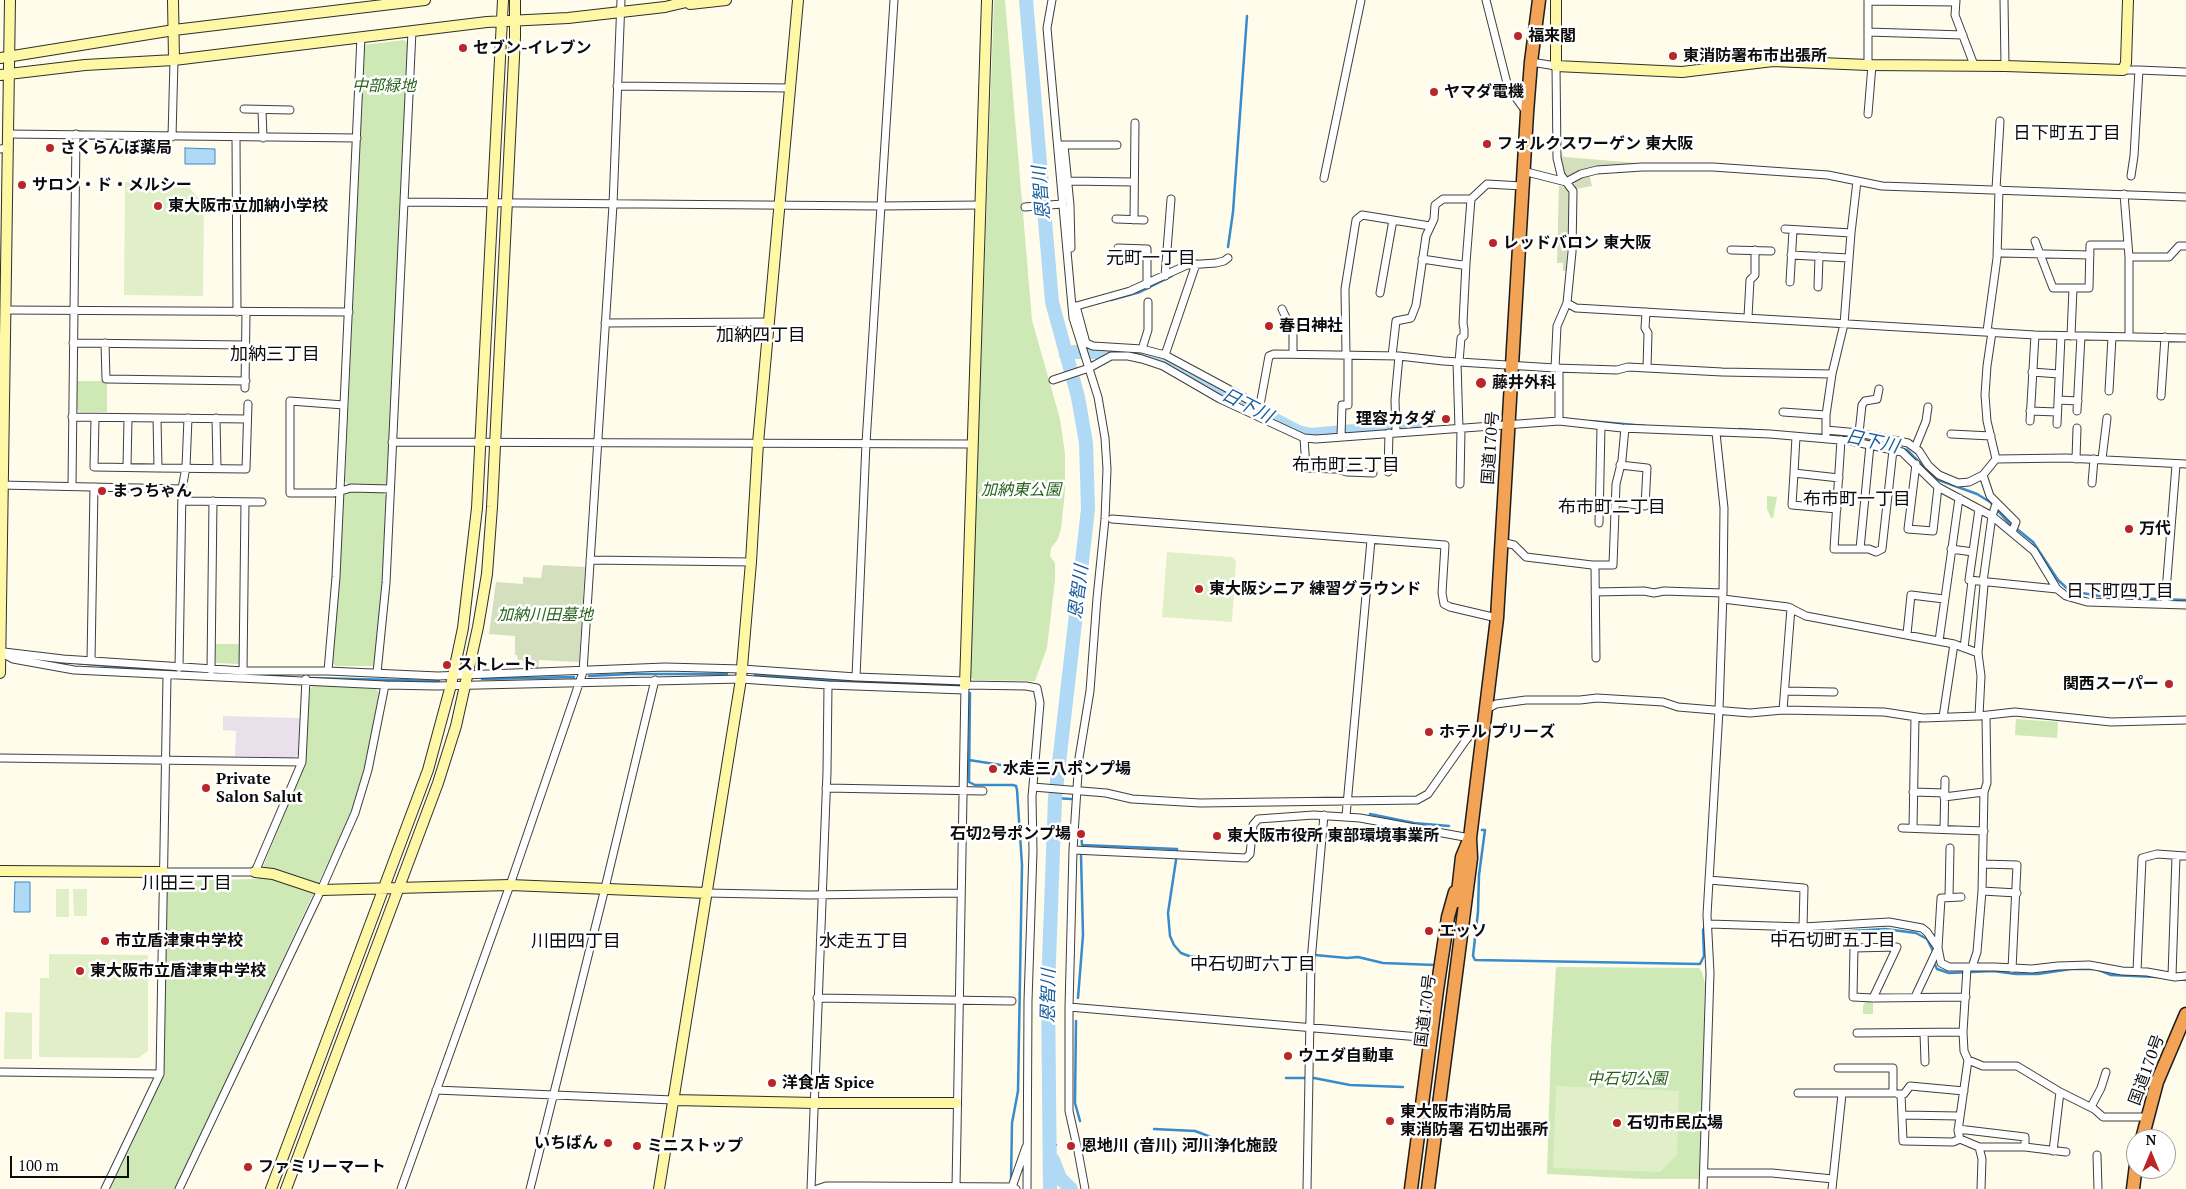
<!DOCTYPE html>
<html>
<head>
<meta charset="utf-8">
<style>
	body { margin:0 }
	#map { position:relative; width:2186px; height:1189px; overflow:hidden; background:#fffceb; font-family:"PT Serif",serif }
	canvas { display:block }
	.north { position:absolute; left:2126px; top:1129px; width:50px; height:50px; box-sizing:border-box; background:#fff; border:1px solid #9e9e9e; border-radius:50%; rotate:0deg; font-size:14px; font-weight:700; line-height:20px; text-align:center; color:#0c0c0c }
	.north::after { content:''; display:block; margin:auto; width:18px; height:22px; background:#ba2627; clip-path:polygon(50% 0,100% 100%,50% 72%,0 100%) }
	.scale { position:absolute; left:10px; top:1156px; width:119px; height:22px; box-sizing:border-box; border:2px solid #0c0c0c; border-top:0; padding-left:6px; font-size:15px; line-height:18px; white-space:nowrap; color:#0c0c0c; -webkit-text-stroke:4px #fff; paint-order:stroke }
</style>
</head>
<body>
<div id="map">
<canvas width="2186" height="1189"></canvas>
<div class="north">N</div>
<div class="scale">100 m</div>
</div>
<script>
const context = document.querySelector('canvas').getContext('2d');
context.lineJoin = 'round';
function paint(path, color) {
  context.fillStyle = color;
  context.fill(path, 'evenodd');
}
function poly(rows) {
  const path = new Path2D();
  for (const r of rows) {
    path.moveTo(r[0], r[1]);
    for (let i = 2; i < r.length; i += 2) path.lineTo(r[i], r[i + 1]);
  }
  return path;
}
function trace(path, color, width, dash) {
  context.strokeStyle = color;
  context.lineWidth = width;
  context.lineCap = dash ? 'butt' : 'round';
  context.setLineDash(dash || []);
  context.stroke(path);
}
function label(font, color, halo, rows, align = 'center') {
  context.font = font + ' "PT Serif","Noto Sans JP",serif';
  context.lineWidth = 5;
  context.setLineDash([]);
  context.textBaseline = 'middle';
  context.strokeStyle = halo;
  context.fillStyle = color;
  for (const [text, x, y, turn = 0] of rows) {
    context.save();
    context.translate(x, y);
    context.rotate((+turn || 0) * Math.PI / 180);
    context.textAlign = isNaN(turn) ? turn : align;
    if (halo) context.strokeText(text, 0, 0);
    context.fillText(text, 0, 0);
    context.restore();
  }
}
paint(poly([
	[223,716,300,718,299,753,294,758,235,756,236,731,223,730]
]), '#eae0eb');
paint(poly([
	[994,0,1005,0,1032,320,1060,419,1065,454,1065,491,1061,529,1058,539,1051,548,1050,556,1055,563,1055,580,1047,648,1035,681,974,680,970,676],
	[404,40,408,43,387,483,384,486,348,485,345,481,364,45],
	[76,381,107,381,107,412,80,412,76,409],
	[349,491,383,493,386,496,383,565,375,666,336,666,332,663,344,495],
	[1767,496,1777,497,1773,518,1771,518,1767,509],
	[216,644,240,644,239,664,216,663],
	[314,685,375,689,379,692,365,770,353,809,175,1189,109,1189,163,1076,166,881,258,879,305,763,310,689],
	[2016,719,2058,722,2057,738,2015,735],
	[1556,967,1699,968,1702,972,1705,984,1701,1179,1644,1179,1547,1174,1551,1049],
	[1866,1001,1873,1001,1873,1014,1863,1014,1863,1006]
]), '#cee8b6');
paint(poly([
	[1560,153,1564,157,1637,163,1566,178,1559,157],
	[1589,174,1592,186,1575,189,1574,181],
	[1559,186,1566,187,1570,191,1566,271,1563,271,1563,263,1557,263],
	[543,565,585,567,579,662,539,660,538,668,524,667,522,660,518,660,517,655,515,655,515,636,489,634,496,582,523,584,523,577,541,578]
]), '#d3dfbd');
paint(poly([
	[125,182,185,183,204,204,203,296,124,295],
	[1167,552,1232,557,1236,561,1232,622,1162,617],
	[56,889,69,889,69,917,56,917],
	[73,889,87,889,87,916,74,916],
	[49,954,148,955,148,1051,138,1058,39,1057,40,978,49,978],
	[5,1012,32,1013,32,1059,4,1059],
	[1556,1086,1679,1091,1677,1155,1660,1172,1553,1168]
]), '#e0efc7');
const water = poly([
	[185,148,215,149,215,164,185,164,185,148],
	[15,882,30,882,30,912,14,912,15,882]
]);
paint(water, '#b0d9f5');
trace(water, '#388bcc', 1);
trace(poly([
	[1228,247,1233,212,1247,16],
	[1111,300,1140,292,1172,276],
	[1590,421,1646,426],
	[1739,429,1766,431],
	[1811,435,1836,434],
	[1841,435,1907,450,1936,479,1977,494,1990,502,2007,521,2033,542,2058,580,2070,591,2106,597,2186,600],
	[46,660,150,670],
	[755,675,856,682,958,685],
	[589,676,630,674,727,674],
	[308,678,439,681],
	[482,679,574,677],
	[970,693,969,782,975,785,1013,785,1016,786,1017,790,1022,865,1018,1091,1012,1123,1011,1181],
	[969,760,1001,765],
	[1040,770,1059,773],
	[1055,798,1071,799],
	[1370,814,1414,823,1449,826],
	[1482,830,1485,830,1479,875,1478,912,1473,956,1475,960,1700,964,1704,956,1703,930,1705,926],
	[1054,831,1069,831],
	[1076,831,1081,831,1082,845,1177,849,1177,851],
	[1176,860,1168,913,1170,936,1174,945,1181,953,1189,956,1250,962],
	[1804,931,1835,932,1885,929,1916,933,1927,939,1933,951],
	[1314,958,1315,955,1347,958,1358,957,1383,963,1435,965],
	[1935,965,1937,969,1949,973,1993,971,2016,974,2038,974,2071,969,2094,969],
	[2099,970,2111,975,2157,977],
	[2165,978,2186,980],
	[1078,998,1083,935,1081,855],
	[1076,1021,1075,1103,1080,1121],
	[1286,1078,1305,1078],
	[1314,1078,1350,1085,1403,1087],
	[1154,1129,1195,1131,1219,1140],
	[1048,1146,1056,1145]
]), '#388bcc', 2.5);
trace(poly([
	[1026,0,1052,302,1078,397,1086,443,1088,509,1055,798,1048,988,1050,1189],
	[1066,355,1074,352,1109,352,1141,354,1151,358,1168,364,1298,432,1311,435,1376,429,1425,428],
	[1053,1160,1060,1178,1071,1189]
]), '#b0d9f5', 14);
const street = poly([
	[1052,0,1047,28,1073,318,1098,397,1105,438,1107,469,1105,519,1097,598,1090,691,1079,758,1073,850,1069,1007,1069,1111,1078,1151,1085,1189],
	[1486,0,1508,87,1527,113],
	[1956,0,1955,15,1974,65],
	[2004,0,2005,66],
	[1868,1,1956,2],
	[1868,32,1963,35],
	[1531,62,1556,66,1557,158,1561,175,1573,191,1572,252,1567,303,1576,308,2035,335,2186,338],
	[1868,65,1868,0],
	[2123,70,2139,70,2134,156,2131,176],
	[2139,70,2186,72],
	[617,86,790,88],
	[244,109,290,110],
	[262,110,263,138],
	[1868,114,1872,65],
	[8,134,357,138],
	[172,137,174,60],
	[236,137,237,312],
	[1061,145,1117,145],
	[1064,145,1070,205,1071,248],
	[0,149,8,148],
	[1523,171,1566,182,1581,174,1597,170,1642,167,1713,167,1828,175,1882,186,2186,197],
	[1324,178,1361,0],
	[1069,181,1133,182],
	[1996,189,2000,121],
	[2124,194,2129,257,2129,337],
	[404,202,412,31],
	[1025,207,1062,204],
	[1116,219,1144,220],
	[1134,220,1135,123],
	[1785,229,1851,233],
	[2035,241,2053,288,2089,288,2090,245,2128,245],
	[1118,248,1147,249,1147,285],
	[1731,250,1771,251],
	[2001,253,2090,255],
	[1791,255,1849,258],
	[2129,257,2169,257,2179,246,2186,246],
	[1422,259,1462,265,1466,263,1471,199],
	[1165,276,1171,199],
	[1790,282,1793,230],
	[1818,287,1819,256],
	[1380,293,1393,220],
	[1076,306,1086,343,1093,346,1142,349,1165,355,1260,406],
	[1073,307,1130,291,1187,265,1216,263,1224,261,1228,258],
	[1282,309,1293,333,1293,354],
	[5,310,349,312],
	[1646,312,1645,328,1648,333,1647,368],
	[1748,317,1750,280,1755,275,1755,250],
	[605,323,770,322],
	[1987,331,1997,258,1999,189],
	[1992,332,1987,366,1985,395,1987,421,1996,459,1983,475,1990,496,2016,522,2012,532],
	[2071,336,2073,288],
	[73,343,246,345],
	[105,343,106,379,246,381],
	[1142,349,1148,330,1148,302],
	[1165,355,1196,264],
	[1346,355,1345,289,1356,220,1362,215,1430,226],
	[1392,356,1396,321,1411,318,1416,305,1426,236,1434,219,1435,205,1443,199,1471,199,1487,184,1522,186],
	[1457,362,1459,429],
	[1459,362,1461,338,1464,336,1464,329,1463,323,1466,263],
	[1555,368,1557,326,1567,303],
	[1559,368,1559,421],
	[2032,372,2059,374],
	[1053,380,1089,368,1111,356,1128,356,1142,359,1163,366,1220,399,1304,438,1316,439,1559,421,1622,428,1770,434,1851,441,1902,452,1938,487,1992,516,2034,551,2057,589,2066,596,2087,602,2186,605],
	[245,388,246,312],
	[2109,391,2112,337],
	[2161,396,2165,337],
	[2058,400,2078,401],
	[344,405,290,401,290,493,334,493,351,488,390,489],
	[2030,411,2057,412],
	[2077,411,2081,336],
	[1783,412,1826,415],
	[1258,416,1269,356,1274,354,1399,356,1443,361,1555,368,1617,370,1628,367,1722,372,1832,374],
	[72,417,247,419],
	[95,418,94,467,158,468,157,418],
	[216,418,217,468],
	[2030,421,2035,335],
	[2057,424,2061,336],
	[1826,430,1859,433,1908,443,1919,451,1928,465,1939,475,1958,483,1969,482,1983,475],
	[1396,432,1395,400,1399,356],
	[1859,433,1862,405,1865,401,1877,399,1879,389],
	[1951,434,1991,436],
	[1341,437,1342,405,1348,405,1348,355],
	[1304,438,1306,468,1336,469,1347,472,1373,473],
	[1826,439,1826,415,1832,374,1844,324,1851,233,1857,181],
	[1841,440,1834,549,1869,549,1876,552,1882,549,1893,450],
	[392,442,973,444],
	[1915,448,1926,421,1928,407],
	[1996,459,2066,458,2186,464],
	[2076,459,2077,428],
	[2102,459,2107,418],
	[1916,464,1908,529,1933,531,1938,487],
	[127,467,128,418],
	[158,468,246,469,248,404],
	[1388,472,1389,433],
	[1794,473,1796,437],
	[2092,483,2094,459],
	[1460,484,1461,429],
	[0,485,182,489,179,668],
	[72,486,76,134],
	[182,489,186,467,188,418],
	[182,501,262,502],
	[1615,502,1645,506,1647,468,1620,465],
	[1837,509,1792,505,1794,473,1839,478],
	[1979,509,1969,580,2057,589],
	[1112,519,1445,545,1442,593,1444,604,1450,607,1497,618],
	[1599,523,1601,426],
	[1501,542,1514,545,1526,557,1592,565,1595,567,1596,658],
	[1860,549,1870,445],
	[1951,549,1973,552],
	[590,560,751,562],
	[1592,565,1613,565,1616,484,1622,460,1625,428],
	[1595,592,1644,591,1654,593,1664,591,1723,593],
	[1723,599,1788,607,1806,616,1954,644,1978,653],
	[2165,604,2176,465],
	[1907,634,1911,595,1944,599],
	[1939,641,1959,498],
	[1964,648,1972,581],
	[0,652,13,659,74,670,385,685,436,686,741,679,828,685,964,690],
	[4,652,63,659,243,671,328,671,438,676,665,667,742,669,856,677,965,681],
	[91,660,94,487],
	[211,670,213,501],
	[243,671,245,502],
	[328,671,336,577,361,37],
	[377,673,386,583,404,202,880,206,981,205],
	[856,677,866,443,894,0],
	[1785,691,1834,692],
	[1487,709,1496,704,1526,700,1580,700,1597,698,1663,702,1678,707,1750,713,1783,710,1884,712,1923,718,1979,716,2015,712,2111,722,2186,720],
	[1783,710,1791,608],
	[1979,716,1981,676,1978,653,1984,585,1983,582,1992,516,1996,504],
	[1943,717,1954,644],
	[0,758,302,762],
	[1033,787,1106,793,1132,799,1200,803,1417,800,1428,794,1466,740,1472,733,1484,727],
	[826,788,983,791],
	[1913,792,1945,793],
	[1944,797,1984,792],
	[1346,816,1371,540],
	[1902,828,1984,831],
	[1913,828,1915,717],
	[1944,829,1945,780],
	[1073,850,1246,858,1250,854,1253,825,1258,819,1314,815,1360,818,1470,838],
	[1983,864,2017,865,2012,969],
	[163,872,255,872,302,762,306,679],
	[1709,880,1804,888,1803,927],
	[1982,891,2017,893],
	[706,893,808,895,961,893],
	[1949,897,1950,848],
	[1709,924,1803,927,1889,922,1922,928,1927,932,1938,948,1941,963,1949,967,1995,967,2032,969,2058,966,2089,965,2122,971,2147,972,2175,977,2186,976],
	[1972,967,1977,952,1982,891,1984,792,1987,783,1986,716],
	[1967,968,1963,1032,1964,1051,1968,1060,1958,1131,1960,1139,1979,1147,1982,1159,1981,1189],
	[2137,971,2142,858,2157,854,2186,856],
	[2172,976,2176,856],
	[1915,997,1938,948,1941,898,1961,897],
	[817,998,1012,1001],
	[1873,998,1897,947,1854,948,1853,997,1873,998,1966,997],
	[1069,1007,1431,1038],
	[1857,1033,1963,1032],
	[1924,1033,1925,1062],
	[1968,1060,1983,1066,2017,1066,2060,1092,2094,1109,2103,1117,2146,1117],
	[0,1072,160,1074,167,676],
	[436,1090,673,1100],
	[1798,1093,1893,1093,1893,1068,1838,1068],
	[1898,1094,1904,1094,1910,1086,1964,1091],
	[1901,1094,1903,1141,1953,1142,1960,1139],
	[2091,1107,2101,1088,2106,1072],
	[1902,1115,1959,1116],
	[1958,1129,2025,1137,2025,1147],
	[1979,1147,2025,1147,2066,1152],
	[2053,1151,2060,1092],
	[2097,1155,2098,1189],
	[1704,1173,1772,1173,1833,1179],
	[956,1187,965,685,1026,686,1037,688,1040,703,1032,797,1033,851,1028,1001,1027,1189],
	[1012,1187,1026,1147],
	[105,1189,160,1074],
	[179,1189,321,890,355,813,368,770,385,685],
	[401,1189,510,885,583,672,613,205,621,0],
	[530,1189,605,888,655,680],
	[811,1189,827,772,828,685],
	[817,1189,826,1186,862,1186,1012,1187,1016,1189],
	[1307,1189,1311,961,1324,815],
	[1703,1189,1710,973,1707,915,1719,710,1723,593,1724,508,1716,433],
	[1832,1189,1842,1094]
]);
const secondary = poly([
	[173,0,174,60],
	[1556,0,1556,66,1682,72,1773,61,1868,65,2005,66,2123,70,2126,63,2128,0],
	[690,4,726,0],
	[0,58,174,30,425,0],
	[0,75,85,65,174,60,487,22,568,18,665,7,695,0],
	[0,673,10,0],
	[965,685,987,0],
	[0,871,163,872],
	[255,872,273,874,321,890,510,885,706,893],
	[673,1100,815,1103,956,1103],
	[271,1189,428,770,451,685,463,628,477,508,503,0],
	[286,1189,438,783,456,726,478,627,487,574,492,507,515,37,515,0],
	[659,1189,741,679,751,562,758,443,798,0]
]);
const highway = poly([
	[1457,901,1462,857,1469,840],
	[2142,1139,2157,1082,2186,1014],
	[1411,1189,1437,990,1448,917,1455,892],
	[1428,1189,1471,858,1470,838,1497,618,1527,113,1531,62,1539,0],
	[2133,1189,2136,1165]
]);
trace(street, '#3f3f3f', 9);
trace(secondary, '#2e2e2e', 12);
trace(highway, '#1d1d1d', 15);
trace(street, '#fff', 7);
trace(secondary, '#fef8a6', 10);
trace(highway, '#f3a355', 12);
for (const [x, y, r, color] of [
	[1518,36,5,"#ba2627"],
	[463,48,5,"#ba2627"],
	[1673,56,5,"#ba2627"],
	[1434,92,5,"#ba2627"],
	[1487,144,5,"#ba2627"],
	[50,148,5,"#ba2627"],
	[22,185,5,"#ba2627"],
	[158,206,5,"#ba2627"],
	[1493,243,5,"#ba2627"],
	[1269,326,5,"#ba2627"],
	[1481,383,6,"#ba2627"],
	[1446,419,5,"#ba2627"],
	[102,491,5,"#ba2627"],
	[2129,529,5,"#ba2627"],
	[1199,589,5,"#ba2627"],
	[447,665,5,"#ba2627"],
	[2169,684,5,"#ba2627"],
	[1429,732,5,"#ba2627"],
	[993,769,5,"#ba2627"],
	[206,788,5,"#ba2627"],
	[1081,834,5,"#ba2627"],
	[1217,836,5,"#ba2627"],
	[1429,931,5,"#ba2627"],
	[105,941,5,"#ba2627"],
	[80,971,5,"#ba2627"],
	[1288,1056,5,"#ba2627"],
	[772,1083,5,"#ba2627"],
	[1390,1121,5,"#ba2627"],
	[1617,1123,5,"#ba2627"],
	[608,1143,5,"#ba2627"],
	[637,1146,5,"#ba2627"],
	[1071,1146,5,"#ba2627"],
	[248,1167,5,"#ba2627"]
]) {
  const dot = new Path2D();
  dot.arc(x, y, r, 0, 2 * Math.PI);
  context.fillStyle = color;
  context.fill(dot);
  trace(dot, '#fff', 2);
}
label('bold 16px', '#0c0c0c', '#fff', [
	["福来閣",1528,36],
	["セブン-イレブン",473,48],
	["東消防署布市出張所",1683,56],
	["ヤマダ電機",1444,92],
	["フォルクスワーゲン 東大阪",1497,144],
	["さくらんぼ薬局",60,148],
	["サロン・ド・メルシー",32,185],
	["東大阪市立加納小学校",168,206],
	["レッドバロン 東大阪",1503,243],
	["春日神社",1279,326],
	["藤井外科",1492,383],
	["理容カタダ",1436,419,"right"],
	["まっちゃん",112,491],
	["万代",2139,529],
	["東大阪シニア 練習グラウンド",1209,589],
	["ストレート",457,665],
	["関西スーパー",2159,684,"right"],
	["ホテル プリーズ",1439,732],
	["水走三八ポンプ場",1003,769],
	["Private",216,779],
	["Salon Salut",216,797],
	["石切2号ポンプ場",1071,834,"right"],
	["東大阪市役所 東部環境事業所",1227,836],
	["エッソ",1439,931],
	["市立盾津東中学校",115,941],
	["東大阪市立盾津東中学校",90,971],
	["ウエダ自動車",1298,1056],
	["洋食店 Spice",782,1083],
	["東大阪市消防局",1400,1112],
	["東消防署 石切出張所",1400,1130],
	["石切市民広場",1627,1123],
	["いちばん",598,1143,"right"],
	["ミニストップ",647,1146],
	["恩地川 (音川) 河川浄化施設",1081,1146],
	["ファミリーマート",258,1167]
], 'left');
label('italic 16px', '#29621d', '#fff', [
	["中部緑地",384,86],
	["加納東公園",1021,490],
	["加納川田墓地",545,615],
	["中石切公園",1627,1079]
]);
label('16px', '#0c0c0c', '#fff', [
	["国道170号",1491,448,-86],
	["国道170号",1426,1011,-83],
	["国道170号",2147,1070,-70]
]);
label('18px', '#0c0c0c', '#fff', [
	["日下町五丁目",2067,134],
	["元町一丁目",1151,259],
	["加納四丁目",761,336],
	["加納三丁目",275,355],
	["布市町三丁目",1346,466],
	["布市町一丁目",1857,500],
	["布市町二丁目",1612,508],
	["日下町四丁目",2120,592],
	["川田三丁目",187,884],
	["中石切町五丁目",1833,941],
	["川田四丁目",576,942],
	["水走五丁目",864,942],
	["中石切町六丁目",1253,965]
]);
label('italic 18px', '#175d9c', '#fff', [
	["恩智川",1042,193,-95],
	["日下川",1247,406,27],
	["日下川",1872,442,12],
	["恩智川",1079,592,-83],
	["恩智川",1049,996,-89]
]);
</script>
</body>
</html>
